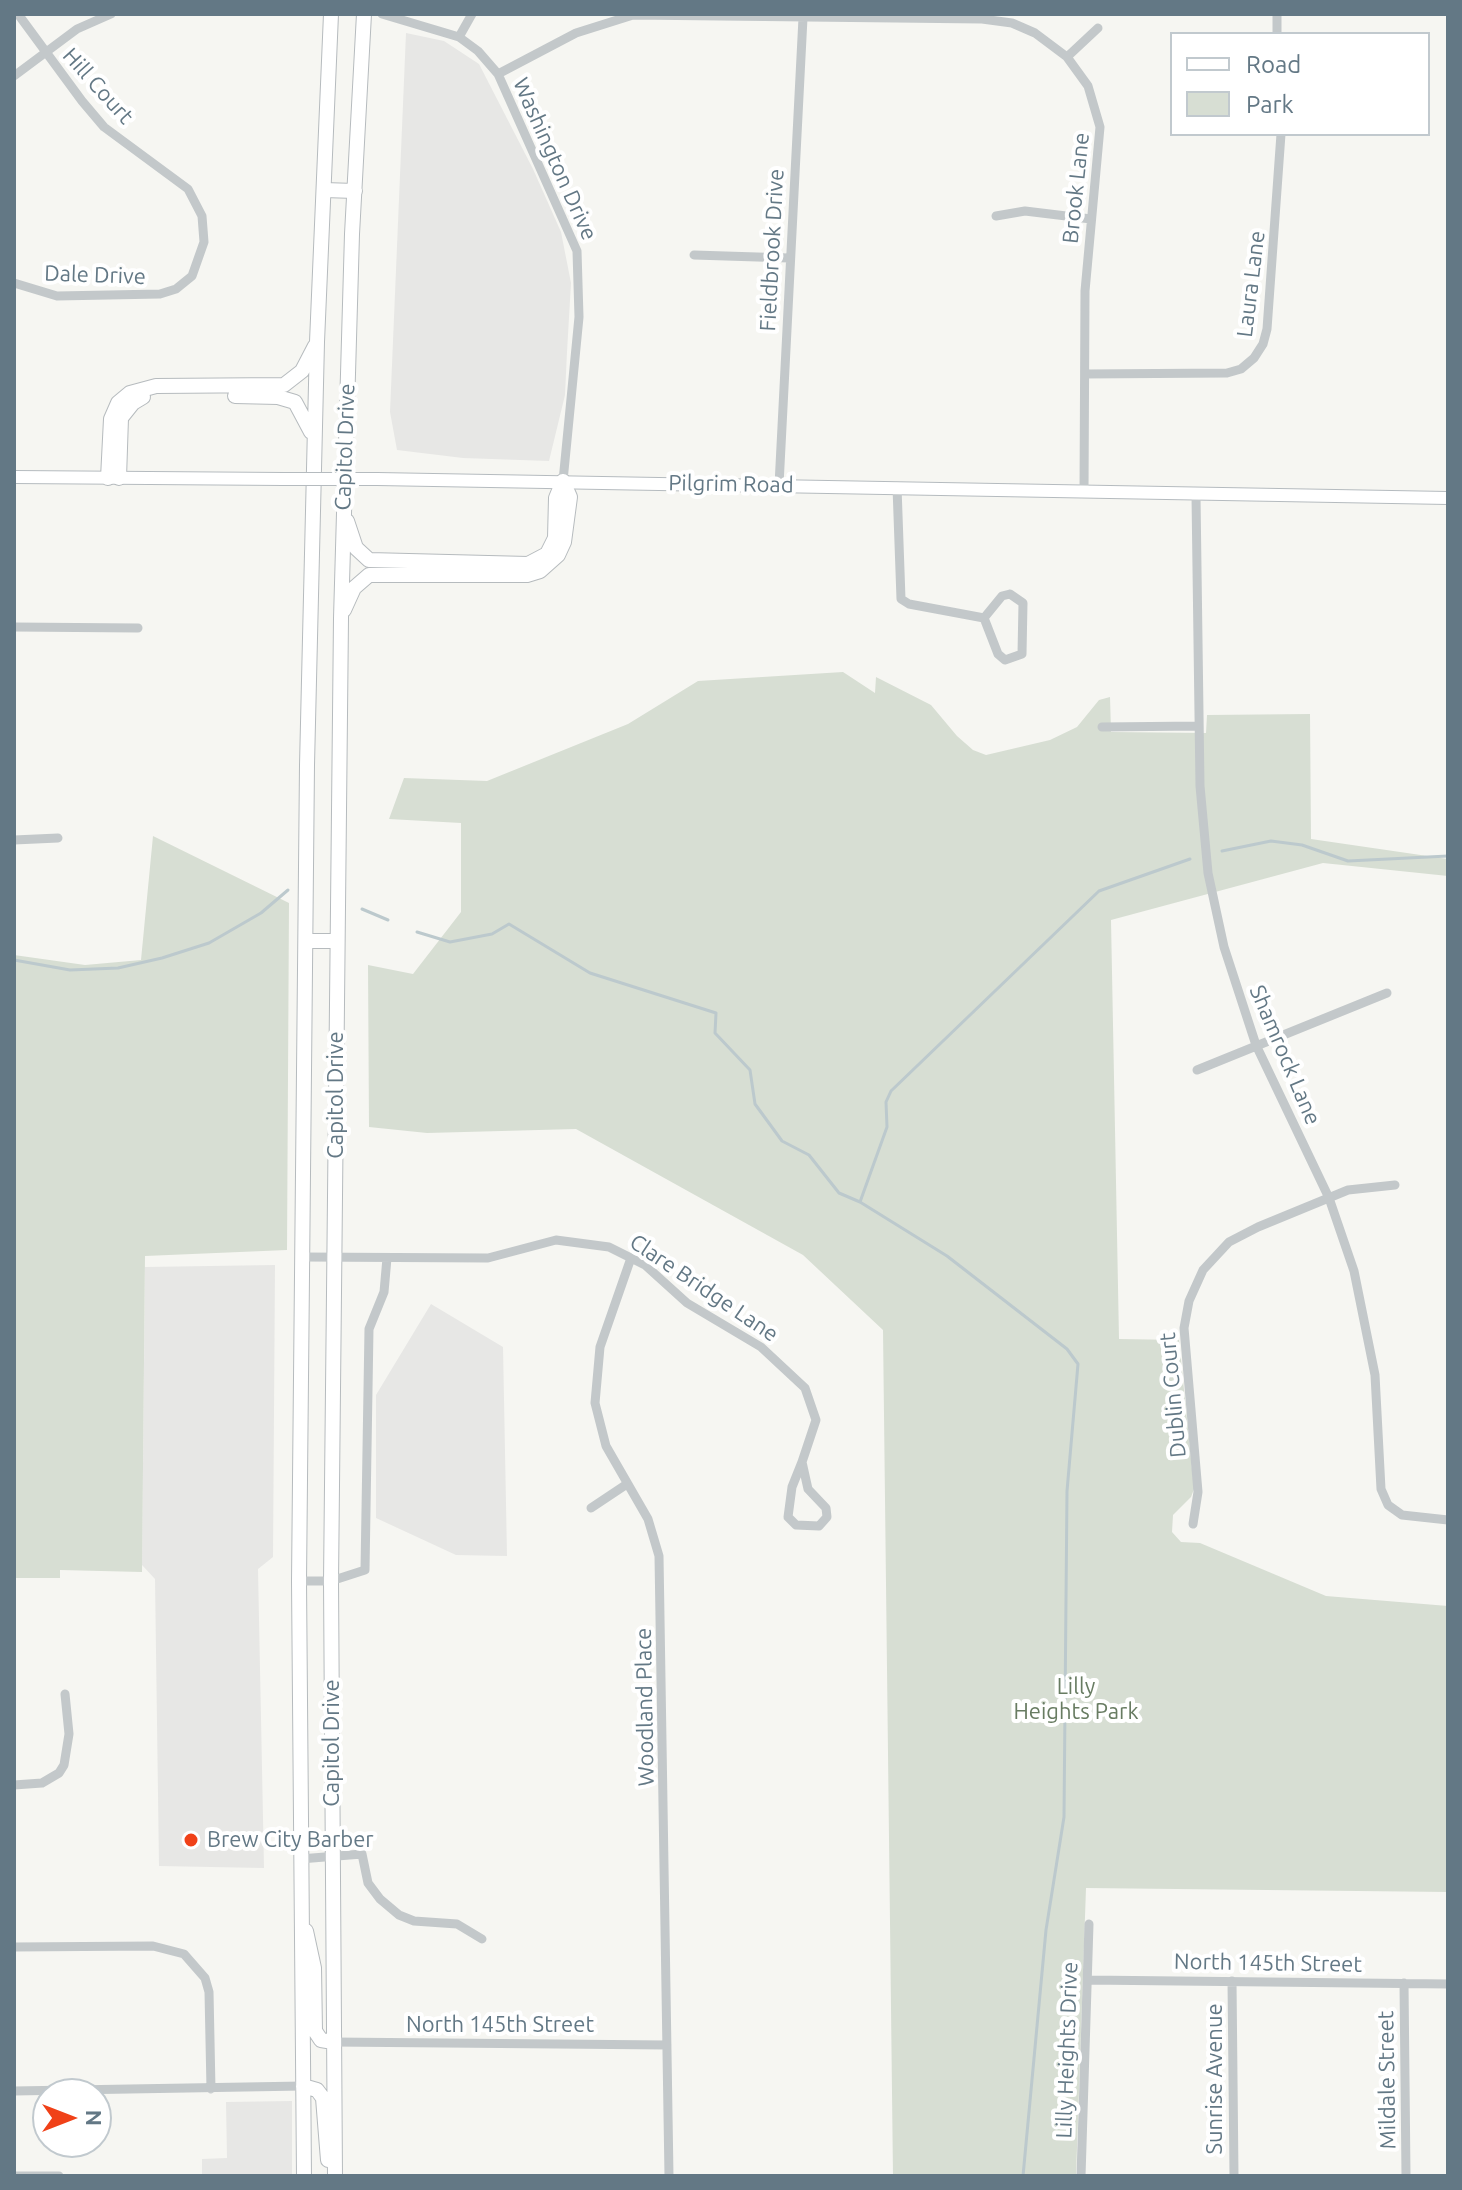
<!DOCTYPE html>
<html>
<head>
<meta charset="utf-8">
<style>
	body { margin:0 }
	#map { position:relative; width:1462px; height:2190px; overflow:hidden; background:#f6f6f2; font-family:Ubuntu,sans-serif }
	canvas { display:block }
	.frame { position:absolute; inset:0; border:16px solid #637885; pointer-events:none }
	.legend { position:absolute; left:1170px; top:32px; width:260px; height:104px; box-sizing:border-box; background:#fff; border:2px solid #c1c9ce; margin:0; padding:10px 14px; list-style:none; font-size:24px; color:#637885 }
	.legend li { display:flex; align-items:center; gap:16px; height:40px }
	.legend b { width:40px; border:2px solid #c1c9ce }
	.north { position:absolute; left:32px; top:2078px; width:80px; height:80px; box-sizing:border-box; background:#fff; border:2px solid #c1c9ce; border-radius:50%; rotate:90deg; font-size:22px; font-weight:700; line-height:32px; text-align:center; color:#637885 }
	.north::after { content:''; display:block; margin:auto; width:28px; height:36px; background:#f04118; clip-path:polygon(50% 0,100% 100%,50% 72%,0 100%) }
</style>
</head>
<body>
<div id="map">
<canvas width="1462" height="2190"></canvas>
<div class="frame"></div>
<ul class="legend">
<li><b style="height:10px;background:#fff"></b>Road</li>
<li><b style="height:22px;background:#d7ded3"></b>Park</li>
</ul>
<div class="north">N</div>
</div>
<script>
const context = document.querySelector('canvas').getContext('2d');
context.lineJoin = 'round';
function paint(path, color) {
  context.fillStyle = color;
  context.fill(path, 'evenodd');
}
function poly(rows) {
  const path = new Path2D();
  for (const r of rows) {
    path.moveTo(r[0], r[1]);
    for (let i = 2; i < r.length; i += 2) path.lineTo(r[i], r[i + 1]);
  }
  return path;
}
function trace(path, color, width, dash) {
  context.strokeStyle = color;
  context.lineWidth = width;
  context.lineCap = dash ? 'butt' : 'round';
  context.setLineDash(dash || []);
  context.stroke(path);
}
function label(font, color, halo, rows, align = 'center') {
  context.font = font + ' Ubuntu,sans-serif';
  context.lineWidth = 8;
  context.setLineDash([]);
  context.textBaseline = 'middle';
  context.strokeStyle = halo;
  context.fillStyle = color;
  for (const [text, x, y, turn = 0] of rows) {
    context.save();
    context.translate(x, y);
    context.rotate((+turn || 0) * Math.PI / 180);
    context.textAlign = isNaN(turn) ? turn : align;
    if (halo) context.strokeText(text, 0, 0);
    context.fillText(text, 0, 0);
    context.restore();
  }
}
paint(poly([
	[406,33,444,41,479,64,533,169,561,232,571,283,567,352,565,395,549,461,463,458,397,450,390,412],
	[275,1265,273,1557,258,1569,264,1868,159,1866,155,1579,142,1565,145,1267],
	[431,1304,503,1347,507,1556,456,1555,376,1518,376,1395],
	[292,2101,292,2176,202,2176,202,2159,227,2158,226,2102]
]), '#e7e7e5');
paint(poly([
	[843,672,875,693,876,677,931,705,957,736,973,750,986,755,1050,740,1077,727,1099,700,1110,697,1111,732,1206,733,1207,715,1310,714,1311,839,1448,859,1448,876,1323,863,1111,920,1119,1339,1179,1340,1194,1489,1191,1497,1173,1515,1172,1532,1181,1542,1200,1543,1326,1596,1448,1606,1448,1892,1086,1888,1076,2176,893,2176,883,1330,803,1255,576,1129,427,1133,369,1127,368,965,413,974,461,912,461,823,389,819,404,778,487,781,628,724,698,681],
	[153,836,289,903,287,1250,145,1256,142,1572,60,1570,60,1578,14,1578,14,955,85,965,141,960]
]), '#d7ded3');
trace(poly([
	[1222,851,1271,841,1302,845,1348,861,1448,856],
	[362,909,388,920],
	[417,932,450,942,492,934,509,924,590,973,716,1013,715,1033,750,1070,755,1104,782,1141,809,1155,839,1193,860,1202,947,1256,1067,1349,1078,1364,1067,1491,1064,1817,1046,1930,1023,2176],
	[14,960,70,970,118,968,162,958,209,943,261,913,288,890],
	[860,1202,887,1127,886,1102,891,1091,1099,891,1190,859]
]), '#bcc9cd', 3);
const secondary = poly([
	[14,477,284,479],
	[377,479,1448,498]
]);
const primary = poly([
	[324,190,355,191],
	[235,396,278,397,295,402,311,432],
	[108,478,111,419,118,403,130,393,156,386,284,385,302,371,315,346],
	[119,478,121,418,133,403,143,397],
	[347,521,356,548,369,560,528,564,547,554,555,538,556,498,563,481],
	[344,610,354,588,369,575,527,575,540,571,558,555,564,542,570,497,563,481],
	[306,941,337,941],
	[306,1931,314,1968,315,2031,321,2040,333,2042],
	[303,2086,317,2090,323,2098,328,2160],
	[304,2176,299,1581,307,765,317,342,331,14],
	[335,2176,331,1581,341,618,352,234,364,14]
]);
trace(secondary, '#b5bbbf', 14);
trace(primary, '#b6bbbe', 16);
trace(poly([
	[382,14,459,37,478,51,498,74,577,251,579,317,563,481],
	[1277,34,1277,14],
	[459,37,472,14],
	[1067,57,1098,28],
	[498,74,576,33,633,15,982,19,1012,23,1035,33,1067,57,1088,86,1100,127,1085,291,1084,492],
	[14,76,77,29,111,14],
	[996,216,1025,211,1091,219],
	[694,255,789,258],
	[14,283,57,296,160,294,176,289,192,276,204,242,202,216,188,189,104,127,82,101,18,14],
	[1085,374,1227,373,1241,369,1254,358,1263,344,1267,329,1281,134],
	[779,485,803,18],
	[897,487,901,599,909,604,984,618],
	[1196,496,1200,786,1208,873,1224,947,1256,1045,1329,1198,1354,1271,1375,1375,1381,1489,1388,1505,1402,1515,1448,1520],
	[1010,594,1023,603,1022,654,1005,660,998,654,984,618,1002,596,1010,594],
	[14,627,138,628],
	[1102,727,1199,726],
	[14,840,58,838],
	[1197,1070,1387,993],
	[303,1257,488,1258,556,1240,609,1247,645,1265,687,1303,761,1347,805,1388,816,1420,802,1462],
	[631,1258,600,1347,595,1403,606,1446,648,1519,659,1556,669,2176],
	[802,1462,808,1489,826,1508,827,1517,819,1526,796,1525,788,1517,792,1487,802,1462],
	[591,1508,627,1484],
	[1193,1524,1198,1492,1184,1328,1189,1301,1203,1270,1229,1242,1258,1227,1348,1190,1395,1185],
	[299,1581,331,1581,365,1570,369,1329,384,1292,387,1258],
	[14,1785,42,1783,59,1773,64,1765,69,1734,65,1694],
	[300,1859,362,1854,368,1883,380,1899,399,1915,414,1921,457,1924,482,1939],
	[14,1947,153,1946,184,1954,205,1978,209,1992,211,2089],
	[1088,1980,1448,1984],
	[1232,1981,1234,2176],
	[1404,1983,1406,2176],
	[333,2042,667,2045],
	[14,2091,303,2086],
	[14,2176,59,2176],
	[1081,2176,1089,1924]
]), '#c3c8ca', 9);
trace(secondary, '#fff', 12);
trace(primary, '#fff', 14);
const secondaryBridge = poly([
	[284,479,377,479]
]);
trace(secondaryBridge, '#b5bbbf', 14, []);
trace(secondaryBridge, '#fff', 12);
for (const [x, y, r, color] of [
	[191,1840,8,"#f04118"]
]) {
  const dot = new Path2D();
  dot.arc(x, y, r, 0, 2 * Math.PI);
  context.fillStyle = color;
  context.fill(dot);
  trace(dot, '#fff', 3);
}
label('22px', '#637885', '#fff', [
	["Hill Court",98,86,48],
	["Washington Drive",555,159,66],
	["Brook Lane",1076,188,-84],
	["Fieldbrook Drive",772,250,-87],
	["Dale Drive",95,275,2],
	["Laura Lane",1251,284,-83],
	["Capitol Drive",345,447,-88],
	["Pilgrim Road",731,484,1],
	["Shamrock Lane",1285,1055,67],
	["Capitol Drive",336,1095,-90],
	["Clare Bridge Lane",704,1288,34],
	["Dublin Court",1173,1395,-95],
	["Woodland Place",645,1707,-91],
	["Capitol Drive",332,1743,-90],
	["North 145th Street",1268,1963,1],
	["North 145th Street",500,2025],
	["Lilly Heights Drive",1067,2050,-88],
	["Sunrise Avenue",1215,2079,-90],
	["Mildale Street",1387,2080,-91]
]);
label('22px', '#687c62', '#fff', [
	["Lilly",1076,1687],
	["Heights Park",1076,1712]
]);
label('22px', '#637885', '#fff', [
	["Brew City Barber",207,1840]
], 'left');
</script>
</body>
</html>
